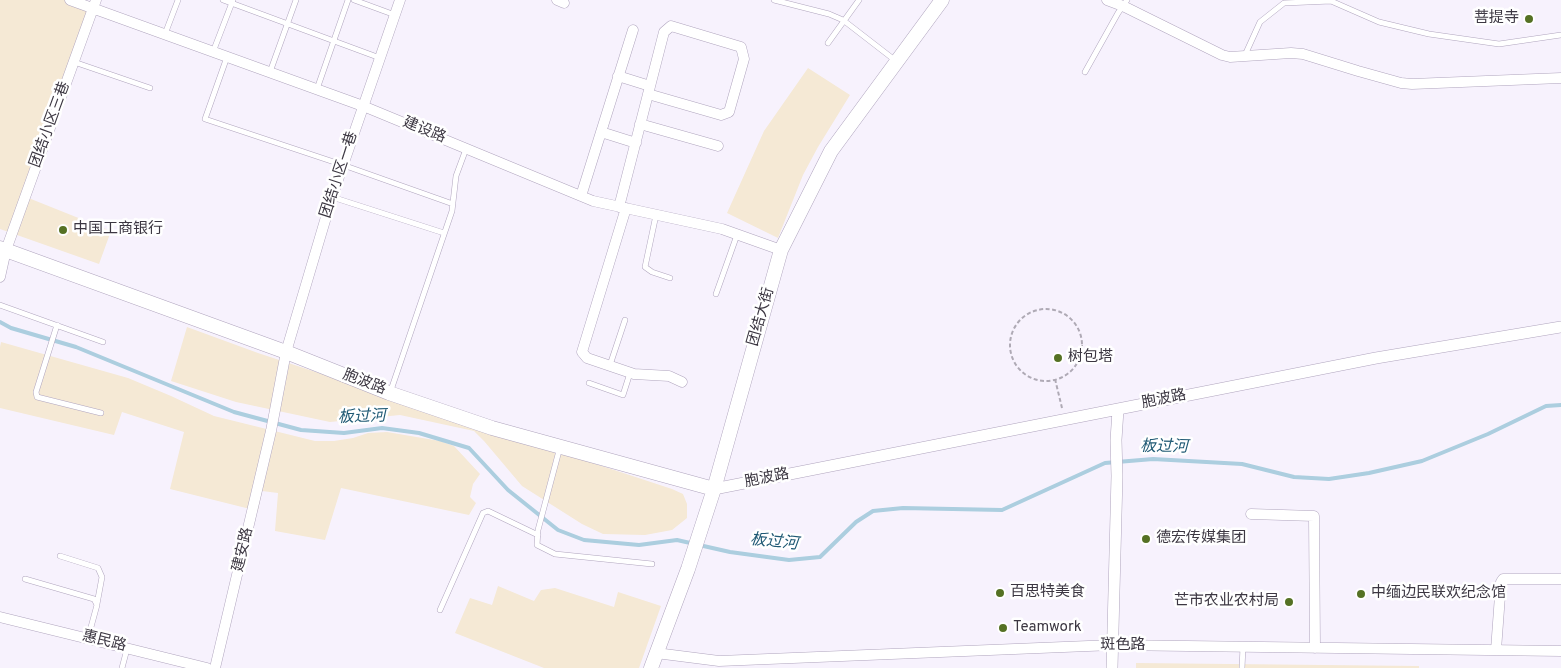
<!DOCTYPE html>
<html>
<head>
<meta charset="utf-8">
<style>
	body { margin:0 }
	canvas { display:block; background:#f7f2fd }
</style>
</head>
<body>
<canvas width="1561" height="668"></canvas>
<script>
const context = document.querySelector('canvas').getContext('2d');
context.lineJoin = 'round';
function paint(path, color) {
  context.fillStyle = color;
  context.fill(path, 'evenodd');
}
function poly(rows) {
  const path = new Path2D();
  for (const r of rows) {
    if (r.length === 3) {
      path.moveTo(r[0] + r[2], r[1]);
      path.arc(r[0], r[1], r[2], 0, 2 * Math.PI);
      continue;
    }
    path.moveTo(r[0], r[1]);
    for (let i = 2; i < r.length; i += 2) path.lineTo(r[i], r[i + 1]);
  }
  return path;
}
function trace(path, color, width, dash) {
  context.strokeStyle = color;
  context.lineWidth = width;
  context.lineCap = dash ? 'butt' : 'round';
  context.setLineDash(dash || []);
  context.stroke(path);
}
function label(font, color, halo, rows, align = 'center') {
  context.font = font + ' Overpass,"Noto Sans SC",sans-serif';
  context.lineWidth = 5;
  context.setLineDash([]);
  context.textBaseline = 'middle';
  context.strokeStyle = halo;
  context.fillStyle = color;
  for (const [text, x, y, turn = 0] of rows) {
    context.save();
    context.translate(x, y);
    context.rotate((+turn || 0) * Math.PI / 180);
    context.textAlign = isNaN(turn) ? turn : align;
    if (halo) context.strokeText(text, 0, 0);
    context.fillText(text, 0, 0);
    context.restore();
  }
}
paint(poly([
	[0,0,69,0,95,10,26,197,111,231,99,264,0,229],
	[808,68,850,95,818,147,803,175,778,238,727,213,764,131],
	[187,327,258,353,672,489,683,494,687,504,687,518,672,530,645,535,603,534,582,524,522,486,484,441,474,431,400,415,330,422,236,402,171,381],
	[1,342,128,378,171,396,214,416,315,441,334,441,353,438,368,433,387,432,440,441,454,446,480,474,473,484,470,497,476,503,469,515,341,488,325,540,275,531,278,493,262,491,258,511,170,489,184,432,122,412,114,435,0,408,0,347],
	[498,586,534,601,541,590,555,588,614,607,618,592,661,606,639,668,544,668,455,633,470,598,492,605],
	[1136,663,1419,666,1419,668,1136,668]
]), '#f5e9d5');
trace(poly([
	[0,322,11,328,76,347,234,412,301,430,344,433,382,428,419,433,469,448,508,490,558,530,584,540,639,545,677,540,730,552,789,560,820,557,856,522,873,511,903,508,1002,510,1105,463,1153,459,1242,464,1294,477,1329,479,1369,473,1422,461,1488,434,1546,406,1561,405]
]), '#accedf', 4);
const service = poly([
	[223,0,380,58],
	[354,0,395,15],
	[774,0,829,14,843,20,896,61],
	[165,34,178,0],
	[828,43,859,0],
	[213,52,233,0],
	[1245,55,1260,22,1284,3,1331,1,1379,22,1429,34,1499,44,1561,35],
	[227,57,205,119,343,165,453,204],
	[74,62,150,88],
	[270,72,296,0],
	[1085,72,1118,13,1127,0],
	[317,89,348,0],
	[332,197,444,233],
	[656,215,645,267,652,272,670,278],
	[716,294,737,235],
	[0,305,103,342],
	[57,325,36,392,37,397,101,413],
	[610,365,625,320],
	[589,383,623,395,630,373],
	[390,393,452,211,456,176,466,149],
	[560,447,538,530,537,545,555,554,652,564],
	[60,556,98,568,102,577,97,604],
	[25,579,94,599,97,605,88,638],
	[440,610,483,513,488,511,538,535],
	[122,668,127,649],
	[1242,668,1243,647]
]);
const minor = poly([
	[70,0,363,106,593,201,722,229,781,250],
	[557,0,564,3],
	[1107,0,1123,6,1222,55,1230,57,1291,53,1303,54,1358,71,1401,83,1412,84,1561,78],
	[618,76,650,86],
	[640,124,718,146],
	[601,132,636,143],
	[581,196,633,30],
	[619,207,664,32,671,26,741,47,744,59,729,112,721,115,648,94],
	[626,208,582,352,587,358,634,374,669,376,682,382],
	[0,277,6,250,96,0],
	[1251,514,1314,516,1315,648],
	[0,617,207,668],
	[1496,650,1501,582,1503,579,1561,579],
	[656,653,719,661,1113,645,1561,651],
	[215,668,271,431,286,352,332,197,400,0]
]);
const tertiary = poly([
	[714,489,1376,358,1561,327],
	[1112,668,1117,476,1116,440,1118,410]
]);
const secondary = poly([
	[0,248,286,352,389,393,492,428,714,489],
	[651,668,688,569,714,489,781,250,831,151,942,0]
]);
trace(service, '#b0a5be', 6);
trace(minor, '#b0a5be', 11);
trace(tertiary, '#b0a5be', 12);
trace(secondary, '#b0a5be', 15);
trace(poly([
	[1046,345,36],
	[1055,379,1062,408]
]), '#afaab5', 2, [4, 2.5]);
trace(service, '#fff', 5);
trace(minor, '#fff', 10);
trace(tertiary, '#fff', 11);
trace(secondary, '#fff', 14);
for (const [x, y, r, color] of [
	[1529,19,5,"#557124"],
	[63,230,5,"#557124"],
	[1058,358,5,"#557124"],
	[1146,539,5,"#557124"],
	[1000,593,5,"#557124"],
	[1361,594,5,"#557124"],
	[1289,602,5,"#557124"],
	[1003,628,5,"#557124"]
]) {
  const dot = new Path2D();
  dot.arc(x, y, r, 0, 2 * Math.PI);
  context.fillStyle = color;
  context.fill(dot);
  trace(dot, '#fff', 2);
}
label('15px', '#3c3742', '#fff', [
	["菩提寺",1519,19,"right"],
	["中国工商银行",73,230],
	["树包塔",1068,358],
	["德宏传媒集团",1156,539],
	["百思特美食",1010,593],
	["中缅边民联欢纪念馆",1371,594],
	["芒市农业农村局",1279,602,"right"],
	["Teamwork",1013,628]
], 'left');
label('15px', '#3c3742', '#fff', [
	["团结小区三巷",51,125,-70],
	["建设路",424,131,22],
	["团结小区一巷",340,175,-72],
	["团结大街",762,317,-74],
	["胞波路",364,383,21],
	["胞波路",1164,400,-11],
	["胞波路",767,479,-11],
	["建安路",244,550,-77],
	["惠民路",104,642,14],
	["斑色路",1123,646]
]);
label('italic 16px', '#1f5974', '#fff', [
	["板过河",362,418,-2],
	["板过河",1164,448,1],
	["板过河",774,543,6]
]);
</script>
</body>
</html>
